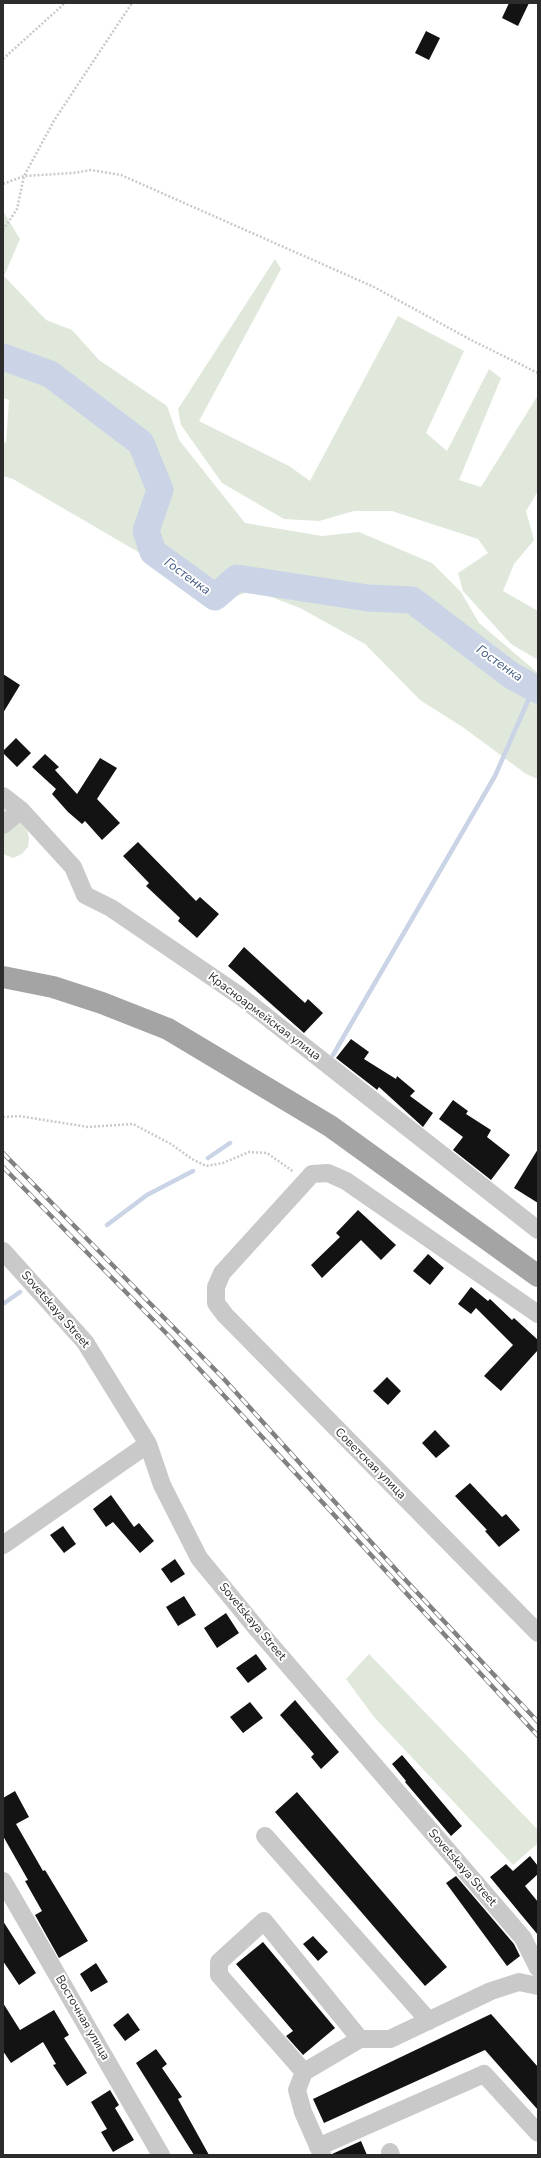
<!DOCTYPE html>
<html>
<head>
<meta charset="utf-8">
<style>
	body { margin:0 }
	#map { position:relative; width:541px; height:2158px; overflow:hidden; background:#fff; font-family:"Nunito Sans",sans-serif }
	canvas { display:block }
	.frame { position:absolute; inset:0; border:4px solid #2c2c2c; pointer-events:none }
</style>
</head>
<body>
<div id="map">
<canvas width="541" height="2158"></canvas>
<div class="frame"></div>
</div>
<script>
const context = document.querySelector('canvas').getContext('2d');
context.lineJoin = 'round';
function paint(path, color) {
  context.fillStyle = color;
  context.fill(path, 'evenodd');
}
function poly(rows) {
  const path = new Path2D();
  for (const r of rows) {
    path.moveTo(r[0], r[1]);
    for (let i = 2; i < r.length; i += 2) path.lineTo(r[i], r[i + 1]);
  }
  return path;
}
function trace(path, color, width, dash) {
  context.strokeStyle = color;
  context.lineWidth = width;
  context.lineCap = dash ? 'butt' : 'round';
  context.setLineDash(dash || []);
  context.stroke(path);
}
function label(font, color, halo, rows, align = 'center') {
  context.font = font + ' "Nunito Sans",sans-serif';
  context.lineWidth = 4;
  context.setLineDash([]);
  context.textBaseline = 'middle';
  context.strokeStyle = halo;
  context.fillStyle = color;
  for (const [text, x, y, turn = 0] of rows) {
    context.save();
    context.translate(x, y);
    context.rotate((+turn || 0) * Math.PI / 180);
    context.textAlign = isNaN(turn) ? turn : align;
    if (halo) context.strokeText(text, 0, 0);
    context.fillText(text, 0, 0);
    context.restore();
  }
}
paint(poly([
	[3,211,20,239,4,276,46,320,72,330,99,360,167,406,179,440,245,523,322,536,359,532,432,563,461,592,479,623,538,673,538,779,526,774,464,728,420,700,365,644,300,608,253,590,213,605,164,567,13,479,3,476,3,442,6,443,9,400,3,398],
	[275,259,281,269,199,421,289,466,310,481,398,316,464,351,426,433,447,451,489,369,501,378,459,480,481,487,538,395,538,491,526,511,534,540,514,564,503,591,538,611,538,660,511,644,463,591,458,573,488,553,478,539,392,511,354,511,319,521,284,519,222,483,181,425,178,409],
	[3,806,16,816,27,829,29,838,28,847,22,854,13,858,3,854],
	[369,1654,538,1830,538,1843,513,1865,374,1717,346,1679]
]), '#dfe8db');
trace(poly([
	[333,1055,495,776,534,687],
	[208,1158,230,1143],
	[107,1225,147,1195,193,1171],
	[3,1304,20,1292]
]), '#cad4e6', 4.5);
trace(poly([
	[3,357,50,374,141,443,160,490,146,531,153,552,215,597,237,578,368,598,412,600,512,676,538,690]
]), '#cad4e6', 27);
paint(poly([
	[509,3,529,3,518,26,502,18],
	[426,31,440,38,429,60,415,53],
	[3,674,20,685,3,713],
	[16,738,31,753,17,767,3,753,3,751],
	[45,754,59,767,55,770,77,794,100,758,117,768,97,799,120,823,102,840,85,821,82,824,68,812,52,794,56,789,32,767],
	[138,842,196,901,200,897,219,914,197,938,178,921,180,918,146,886,149,883,123,856],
	[244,947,305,1003,308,999,323,1013,304,1033,228,966],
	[351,1039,369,1052,364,1059,396,1079,397,1076,415,1091,410,1096,433,1113,423,1127,379,1087,377,1090,376,1089,336,1058],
	[453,1100,468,1111,466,1114,491,1130,487,1137,510,1155,491,1180,453,1150,463,1137,439,1119],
	[538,1149,538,1203,514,1188],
	[358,1210,396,1245,381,1260,361,1240,322,1278,311,1265,340,1237,336,1233],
	[428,1254,444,1268,430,1285,413,1271],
	[471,1287,488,1301,490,1299,512,1320,514,1318,538,1340,538,1350,501,1391,484,1376,513,1345,476,1308,471,1314,458,1304],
	[387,1377,401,1391,388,1405,373,1391],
	[435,1430,450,1446,436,1458,422,1443],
	[470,1483,502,1517,506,1514,520,1530,499,1547,485,1531,487,1530,455,1496],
	[111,1495,134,1527,139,1523,154,1541,140,1553,113,1522,106,1527,93,1509],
	[63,1526,76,1544,64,1553,50,1535],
	[175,1559,185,1574,171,1583,161,1569],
	[184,1596,196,1615,178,1626,166,1607],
	[226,1613,239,1633,217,1648,204,1628],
	[256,1654,267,1669,248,1683,236,1668],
	[295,1700,339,1752,321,1769,311,1757,314,1754,280,1715],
	[250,1702,263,1718,243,1733,230,1717],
	[402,1755,462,1826,451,1836,405,1782,406,1781,392,1764],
	[15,1791,29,1817,16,1824,43,1871,45,1870,88,1941,59,1958,35,1915,42,1911,25,1881,28,1880,3,1836,3,1798],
	[297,1792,447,1967,425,1986,275,1812],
	[530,1856,538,1866,538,1874,525,1886,538,1902,538,1935,490,1877,506,1864,513,1871],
	[456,1876,514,1944,520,1956,507,1966,446,1883],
	[3,1921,36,1973,19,1985,3,1961],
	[313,1936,328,1952,318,1961,303,1944],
	[263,1942,335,2028,303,2055,286,2036,293,2031,236,1964],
	[96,1963,108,1982,91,1992,80,1974],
	[3,2003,20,2030,54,2010,69,2035,64,2038,87,2073,67,2086,53,2065,56,2064,43,2042,11,2063,3,2051],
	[128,2013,140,2030,125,2041,113,2025],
	[491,2014,538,2067,538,2110,485,2050,324,2123,313,2099],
	[156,2049,167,2064,162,2068,182,2097,178,2099,209,2155,194,2155,136,2063],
	[110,2090,119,2105,115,2108,134,2140,113,2152,101,2132,107,2129,91,2102],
	[361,2141,367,2155,332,2155,332,2154]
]), '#131313');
trace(poly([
	[3,59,65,3],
	[3,184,24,176,73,173,91,170,121,175,374,287,471,340,538,373],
	[3,230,17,209,24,176,55,119,132,3],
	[3,1117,19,1116,88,1127,133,1124,171,1144,192,1159,206,1166,223,1163,249,1152,267,1153,294,1172]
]), '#c9c9c9', 2.5, [2, 2]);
trace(poly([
	[3,796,21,810,73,867,85,895,111,908,240,996,538,1230],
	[3,825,21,810],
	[3,1251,85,1342,148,1444,162,1485,199,1558,258,1630,523,1938,538,1968],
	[538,1314,346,1181,328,1173,312,1174,222,1273,216,1287,216,1303,225,1315,538,1633],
	[3,1545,148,1444],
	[265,1836,429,2021],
	[3,1881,161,2155],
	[304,2072,219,1975,219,1962,264,1921,360,2039],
	[318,2147,484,2074,538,2133],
	[390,2152,391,2155],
	[322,2155,303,2112,297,2090,304,2072,360,2039,390,2039,491,1991,519,1982,538,1986]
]), '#c9c9c9', 18);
trace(poly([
	[3,977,53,987,102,1003,168,1029,330,1126,538,1276]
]), '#a4a4a4', 22);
const rail = poly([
	[3,1153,223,1378,399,1573,538,1722],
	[3,1167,169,1336,538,1736]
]);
trace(rail, '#818181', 4.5);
trace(rail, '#fff', 3, [9]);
label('12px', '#2c2c2c', '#fff', [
	["Красноармейская улица",264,1017,37],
	["Sovetskaya Street",55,1310,49],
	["Советская улица",370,1464,45],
	["Sovetskaya Street",252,1622,50],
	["Sovetskaya Street",462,1868,49],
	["Восточная улица",82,2018,60]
]);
label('italic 13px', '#455c84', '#fff', [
	["Гостенка",187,577,36],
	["Гостенка",499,664,35]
]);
</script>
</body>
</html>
